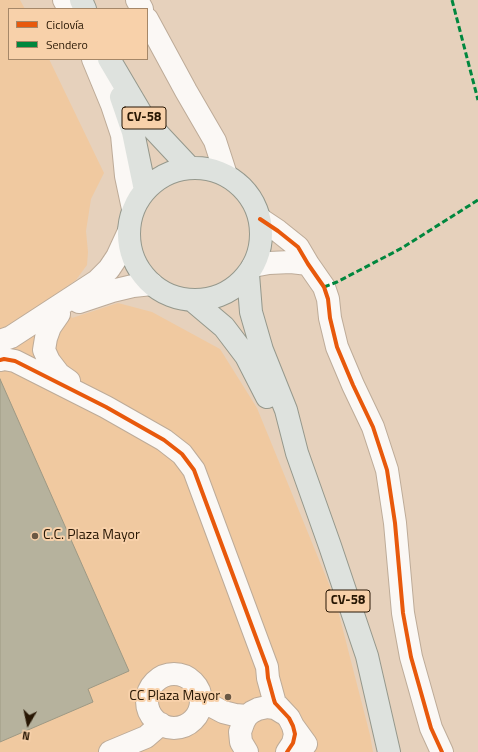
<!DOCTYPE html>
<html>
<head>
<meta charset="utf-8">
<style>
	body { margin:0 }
	#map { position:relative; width:478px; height:752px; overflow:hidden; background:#e6d1bc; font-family:"Titillium Web",sans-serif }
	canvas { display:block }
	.legend { position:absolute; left:8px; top:8px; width:140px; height:52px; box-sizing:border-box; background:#f8d1aa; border:1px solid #a58768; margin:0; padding:5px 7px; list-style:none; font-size:12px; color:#281704 }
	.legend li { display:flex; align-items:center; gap:8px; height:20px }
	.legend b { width:20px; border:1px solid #a58768 }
	.north { position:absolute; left:8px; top:704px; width:40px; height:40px; -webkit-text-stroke:3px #f8d1aa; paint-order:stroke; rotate:189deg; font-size:11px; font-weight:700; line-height:16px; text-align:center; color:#281704 }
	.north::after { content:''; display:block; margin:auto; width:14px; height:18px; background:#281704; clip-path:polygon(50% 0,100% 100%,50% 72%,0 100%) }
</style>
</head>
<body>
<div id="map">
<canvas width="478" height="752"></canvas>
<ul class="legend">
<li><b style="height:5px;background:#e8590c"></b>Ciclovía</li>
<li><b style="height:5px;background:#00873e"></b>Sendero</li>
</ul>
<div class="north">N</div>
</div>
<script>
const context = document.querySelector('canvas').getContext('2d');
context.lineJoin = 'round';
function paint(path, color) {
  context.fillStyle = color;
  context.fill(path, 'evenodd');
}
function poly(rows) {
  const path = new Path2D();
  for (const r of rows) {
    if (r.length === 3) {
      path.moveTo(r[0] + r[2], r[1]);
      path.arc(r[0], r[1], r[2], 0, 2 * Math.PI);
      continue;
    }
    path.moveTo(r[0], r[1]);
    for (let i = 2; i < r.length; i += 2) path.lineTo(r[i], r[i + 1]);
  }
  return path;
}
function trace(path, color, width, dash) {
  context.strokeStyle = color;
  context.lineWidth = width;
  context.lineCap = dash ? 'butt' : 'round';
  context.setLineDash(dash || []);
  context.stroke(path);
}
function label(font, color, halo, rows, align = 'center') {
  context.font = font + ' "Titillium Web",sans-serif';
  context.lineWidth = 4;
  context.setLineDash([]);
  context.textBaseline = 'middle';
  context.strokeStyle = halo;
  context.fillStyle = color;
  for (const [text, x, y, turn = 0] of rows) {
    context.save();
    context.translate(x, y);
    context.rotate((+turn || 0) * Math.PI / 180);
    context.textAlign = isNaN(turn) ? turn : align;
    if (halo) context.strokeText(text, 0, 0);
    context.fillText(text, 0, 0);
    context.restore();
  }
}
paint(poly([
	[0,0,20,0,25,9,9,9,9,59,49,59,104,173,91,199,86,231,88,252,87,265,76,280,59,292,72,318,118,303,152,312,220,349,257,408,335,599,370,735,373,752,0,752]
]), '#f0c9a0');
const building = poly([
	[0,379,129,671,88,689,93,702,0,742,0,379]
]);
paint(building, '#b6b29d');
trace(building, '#9e9984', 1);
const minor = poly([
	[64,0,69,9],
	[137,0,142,9],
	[147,19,186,91,215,141,226,175],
	[93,59,112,105,122,135,126,176,133,209],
	[260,219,278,231,298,247,308,264,324,287,328,299,330,318,337,347,353,385,373,427,387,470,395,523,403,613,411,657,431,728,442,752],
	[253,266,269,263,291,262,308,264],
	[79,302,112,291,133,286,152,284],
	[59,314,50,327,46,338,44,350,49,361,59,374,69,381],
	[0,341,11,337,97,281,109,269,117,257,129,231],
	[0,360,4,359,15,361,106,407,164,440,182,454,194,470,267,667,268,678,274,700,275,703,289,718,293,726,306,744],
	[174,701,27],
	[200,698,206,703,223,712,235,715,247,716],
	[110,752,146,737,161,724],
	[247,752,241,742,240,732,244,721,247,716,252,712,258,709,267,707,275,708,283,713],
	[287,752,293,743,295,734,293,726]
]);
const major = poly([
	[81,0,85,9],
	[109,59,145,120,190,168],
	[121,97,133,132,145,190],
	[195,234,66],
	[248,274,251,312,262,350,286,410,297,453,330,546,367,656,389,752],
	[192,300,224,327,246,356,267,397]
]);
trace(minor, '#bdab98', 24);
trace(major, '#95988c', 24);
trace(minor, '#fbf8f5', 22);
trace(major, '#dee2de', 22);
trace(poly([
	[452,0,478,100],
	[324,287,337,282,402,248,478,200]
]), '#00873e', 3, [6, 3]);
trace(poly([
	[260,219,278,231,298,247,308,264,324,287,328,299,330,318,337,347,353,385,373,427,387,470,395,523,403,613,411,657,431,728,442,752],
	[0,360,4,359,15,361,106,407,164,440,182,454,194,470,267,667,268,678,274,700,275,703,289,718,293,726,295,734,293,743,287,752]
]), '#e8590c', 4);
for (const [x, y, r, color] of [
	[35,536,4,"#6a5844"],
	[228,697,4,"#6a5844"]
]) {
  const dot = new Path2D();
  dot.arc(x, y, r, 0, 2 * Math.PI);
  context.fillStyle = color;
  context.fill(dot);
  trace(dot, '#f8d1aa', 1.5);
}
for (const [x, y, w] of [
	[144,118,44],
	[348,601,44]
]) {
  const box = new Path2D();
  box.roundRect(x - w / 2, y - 11, w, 22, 3);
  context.fillStyle = '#f8d1aa';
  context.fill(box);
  trace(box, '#281704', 1);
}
label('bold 13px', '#281704', null, [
	["CV-58",144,118],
	["CV-58",348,601]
]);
label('14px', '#281704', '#f8d1aa', [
	["C.C. Plaza Mayor",43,536],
	["CC Plaza Mayor",220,697,"right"]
], 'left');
</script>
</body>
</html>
